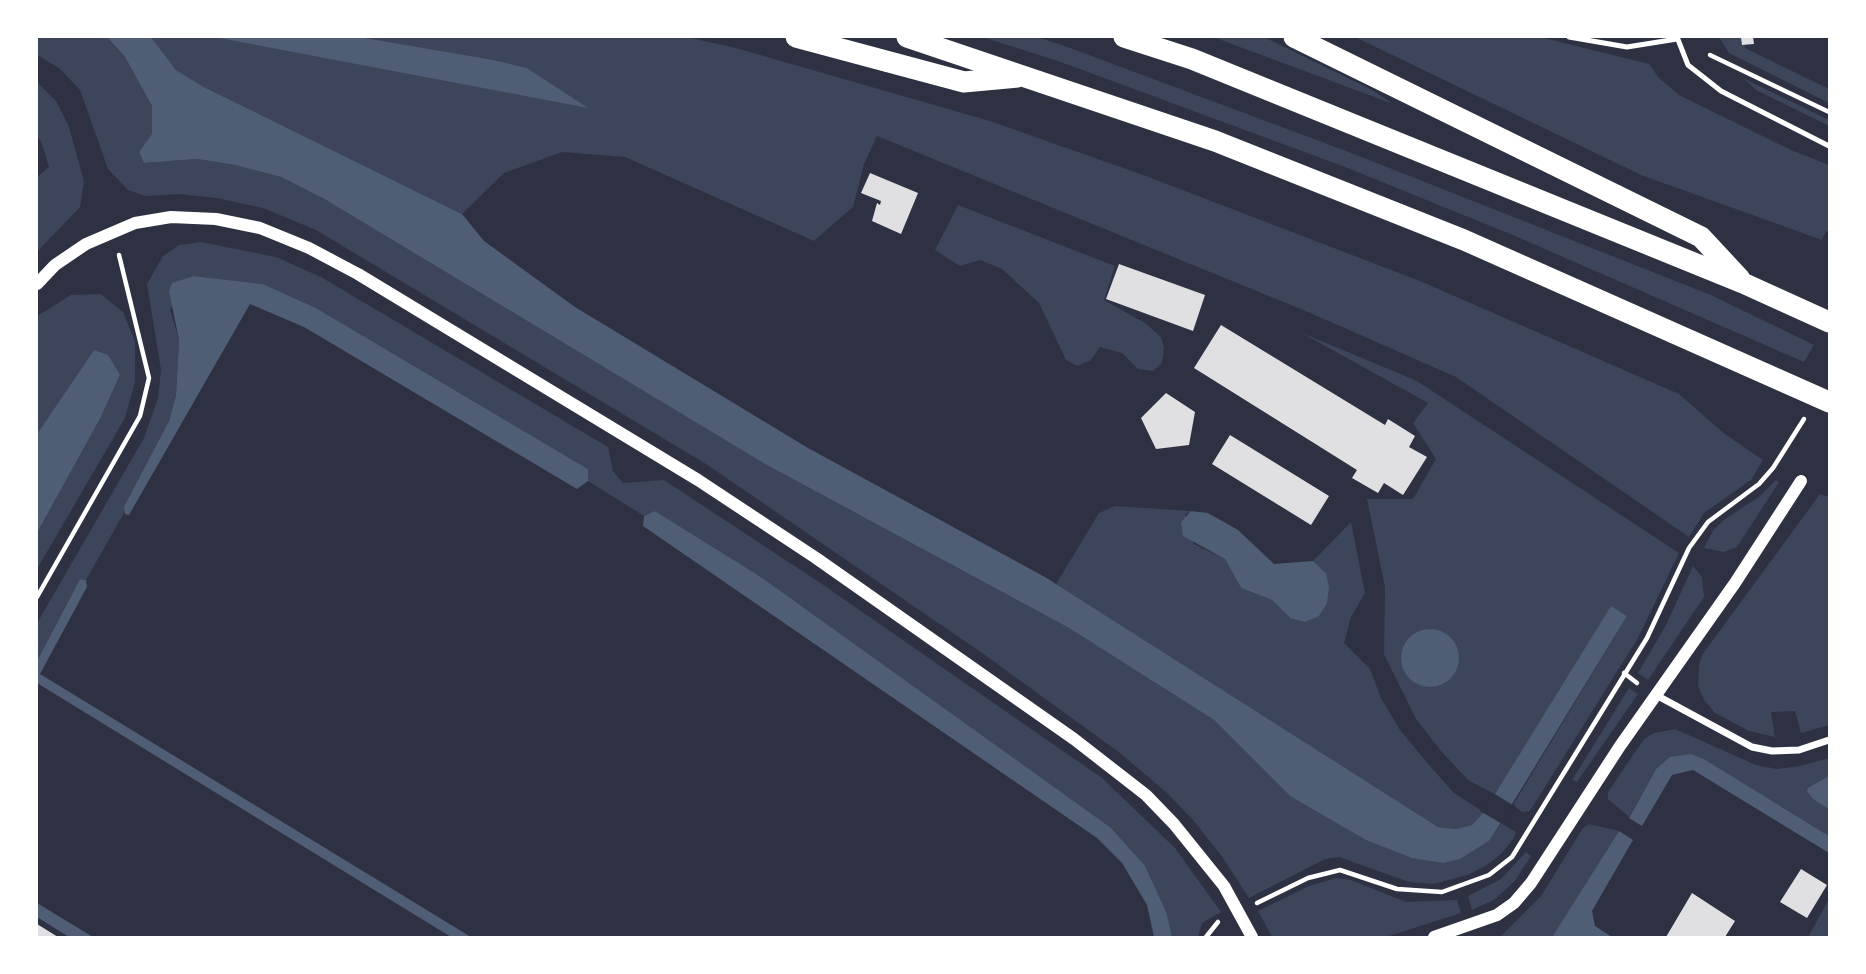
<!DOCTYPE html>
<html>
<head>
<meta charset="utf-8">
<style>
	body { margin:0 }
	#map { position:relative; width:1866px; height:974px; overflow:hidden; background:#2d3142; font-family:Raleway,sans-serif }
	canvas { display:block }
	.frame { position:absolute; inset:0; border:38px solid #fff; pointer-events:none }
</style>
</head>
<body>
<div id="map">
<canvas width="1866" height="974"></canvas>
<div class="frame"></div>
</div>
<script>
const context = document.querySelector('canvas').getContext('2d');
context.lineJoin = 'round';
function paint(path, color) {
  context.fillStyle = color;
  context.fill(path, 'evenodd');
}
function poly(rows) {
  const path = new Path2D();
  for (const r of rows) {
    if (r.length === 3) {
      path.moveTo(r[0] + r[2], r[1]);
      path.arc(r[0], r[1], r[2], 0, 2 * Math.PI);
      continue;
    }
    path.moveTo(r[0], r[1]);
    for (let i = 2; i < r.length; i += 2) path.lineTo(r[i], r[i + 1]);
  }
  return path;
}
function trace(path, color, width, dash) {
  context.strokeStyle = color;
  context.lineWidth = width;
  context.lineCap = dash ? 'butt' : 'round';
  context.setLineDash(dash || []);
  context.stroke(path);
}
paint(poly([
	[37,37,107,37,125,57,152,106,153,134,139,152,144,163,197,159,235,165,281,177,326,200,765,464,1069,628,1214,720,1290,796,1490,840,1501,823,1516,832,1514,838,1502,853,1487,865,1470,874,1434,884,1409,882,1339,857,1325,859,1249,898,1221,855,1193,820,1167,793,1120,753,982,653,706,464,316,230,263,208,216,198,179,194,145,196,128,190,108,169,80,90,59,68,37,55],
	[151,37,222,38,585,107,527,68,359,37,687,37,736,48,990,121,1146,176,1420,281,1679,394,1725,434,1763,460,1751,480,1704,513,1689,537,1456,377,1308,312,877,136,864,164,853,207,814,241,625,157,562,152,504,173,462,214,204,87,176,70],
	[982,37,1036,37,1062,45,1349,152,1711,295,1814,345,1804,362,1515,236,1345,167,1058,61],
	[1213,37,1264,37,1372,90,1393,104],
	[1355,37,1540,37,1649,64,1659,78,1679,95,1791,150,1829,165,1829,232,1826,231,1822,240,1641,175],
	[1719,37,1743,37,1745,48,1829,89,1829,103,1729,53],
	[1743,78,1829,120,1829,126,1756,90],
	[37,82,56,101,69,127,84,181,80,207,37,252,37,177,49,167,41,141,37,137],
	[958,205,1115,266,1104,300,1145,323,1161,337,1164,348,1162,363,1153,371,1138,369,1122,353,1100,347,1091,360,1077,366,1066,360,1039,303,1002,269,980,260,960,266,935,250],
	[201,242,276,257,321,277,608,447,613,471,623,483,664,480,822,584,1102,778,1175,848,1221,912,1202,923,1198,937,1172,937,1167,914,1110,827,761,577,655,511,644,516,588,481,588,469,316,308,263,284,194,276,170,309,179,340,176,395,169,421,124,513,86,580,80,579,37,661,37,623,144,438,158,398,161,370,147,284,163,256,179,245],
	[101,294,123,312,135,341,135,382,125,418,37,569,37,533,101,417,120,375,94,350,37,434,37,316,71,295],
	[1300,332,1417,381,1679,553,1638,638,1530,811,1522,812,1513,805,1627,616,1611,607,1496,795,1468,780,1441,751,1416,719,1384,654,1385,587,1367,499,1413,499,1436,459,1413,423,1428,403],
	[1776,480,1779,482,1737,547,1724,552,1704,548,1714,529,1725,519,1759,497],
	[1820,494,1829,497,1829,725,1801,733,1795,711,1771,712,1775,737,1749,731,1715,713,1704,700,1698,686,1699,665,1702,655],
	[1115,506,1191,511,1185,515,1194,544,1225,559,1241,588,1272,600,1290,618,1326,573,1313,561,1351,522,1365,593,1351,617,1344,643,1370,669,1381,698,1400,730,1430,766,1454,793,1484,812,1472,825,1456,829,1438,827,1056,584,1099,513],
	[1693,566,1702,577,1704,597,1648,680,1638,673,1666,625],
	[1629,688,1638,694,1577,782,1572,780],
	[1675,729,1756,765,1777,769,1800,766,1829,758,1829,776,1809,787,1814,800,1829,809,1829,836,1704,759,1691,754,1656,769,1629,817,1608,799,1608,792,1644,739,1654,733],
	[1589,824,1619,831,1552,937,1500,937,1541,896,1583,828],
	[1526,852,1531,856,1514,882,1494,900,1472,910,1468,896,1501,879],
	[1336,878,1351,880,1406,902,1457,900,1461,913,1386,937,1272,937,1258,911,1309,886],
	[1829,899,1829,937,1808,937]
]), '#3c4559');
paint(poly([
	[107,37,151,37,176,70,204,87,462,214,484,241,575,307,808,448,1045,577,1438,827,1456,829,1472,825,1484,812,1611,606,1627,616,1490,840,1460,859,1443,863,1412,858,1366,840,1290,796,1214,720,1069,628,765,464,326,200,281,177,235,165,197,159,144,163,139,152,152,134,152,106,125,57],
	[214,37,359,37,493,60,527,68,588,108],
	[194,276,263,284,316,308,588,469,588,481,577,489,304,327,250,304,129,515,125,514,124,507,169,421,176,395,179,340,169,291,172,283],
	[94,350,108,355,120,375,101,417,37,533,37,434],
	[655,511,761,577,1110,827,1145,866,1167,914,1172,937,1154,937,1147,905,1122,863,1097,838,643,526,644,516],
	[1191,511,1208,513,1238,530,1274,564,1313,561,1326,573,1329,587,1327,603,1319,616,1305,622,1290,618,1272,600,1241,588,1225,559,1183,536,1181,522],
	[80,579,86,580,87,587,40,674,471,937,451,937,37,683,37,661],
	[1430,658,29],
	[1691,754,1704,759,1829,836,1829,853,1693,770,1672,775,1642,826,1629,818,1656,769,1670,757],
	[1829,776,1829,809,1814,800,1807,791,1809,787],
	[1619,831,1633,840,1592,911,1595,926,1612,937,1552,937],
	[37,903,93,937,69,937,37,917]
]), '#4f5d75');
paint(poly([
	[1493,793,1516,807,1504,825,1480,811]
]), '#2d3142');
paint(poly([
	[1741,37,1753,37,1754,44,1742,45],
	[870,173,918,193,901,234,872,221,877,203,880,205,881,201,861,193],
	[1119,264,1205,295,1193,331,1106,299],
	[1221,325,1385,425,1388,419,1415,436,1409,447,1427,457,1403,495,1384,483,1378,493,1352,478,1357,470,1194,368],
	[1166,393,1195,412,1189,445,1156,449,1141,418],
	[1230,435,1329,496,1311,525,1212,464],
	[1801,869,1827,885,1807,918,1780,902],
	[1692,893,1735,921,1725,937,1666,937],
	[37,924,58,937,37,937]
]), '#e0e0e3');
trace(poly([
	[1710,55,1829,112],
	[37,597,140,416,149,378,119,255],
	[1624,673,1637,683],
	[1257,903,1308,878,1340,870,1397,889,1442,892,1489,875,1512,857,1647,638,1689,548,1708,522,1759,484,1773,468,1804,419],
	[1206,937,1218,922]
]), '#fff', 4.5);
trace(poly([
	[1569,37,1627,47,1677,39],
	[1677,37,1688,65,1721,91,1829,146]
]), '#fff', 5);
trace(poly([
	[1656,695,1752,747,1772,751,1799,750,1829,740]
]), '#fff', 7);
trace(poly([
	[37,284,55,265,86,244,135,223,171,217,216,219,260,228,309,248,358,274,698,480,816,558,1074,739,1146,795,1174,824,1224,886,1252,937],
	[1434,937,1497,915,1514,903,1531,883,1620,746,1735,583,1801,481]
]), '#fff', 12);
trace(poly([
	[796,37,964,82,1018,77],
	[907,37,1215,141,1464,240,1829,402],
	[1124,37,1192,59,1743,283,1829,322],
	[1294,37,1701,237,1740,279]
]), '#fff', 21);
</script>
</body>
</html>
